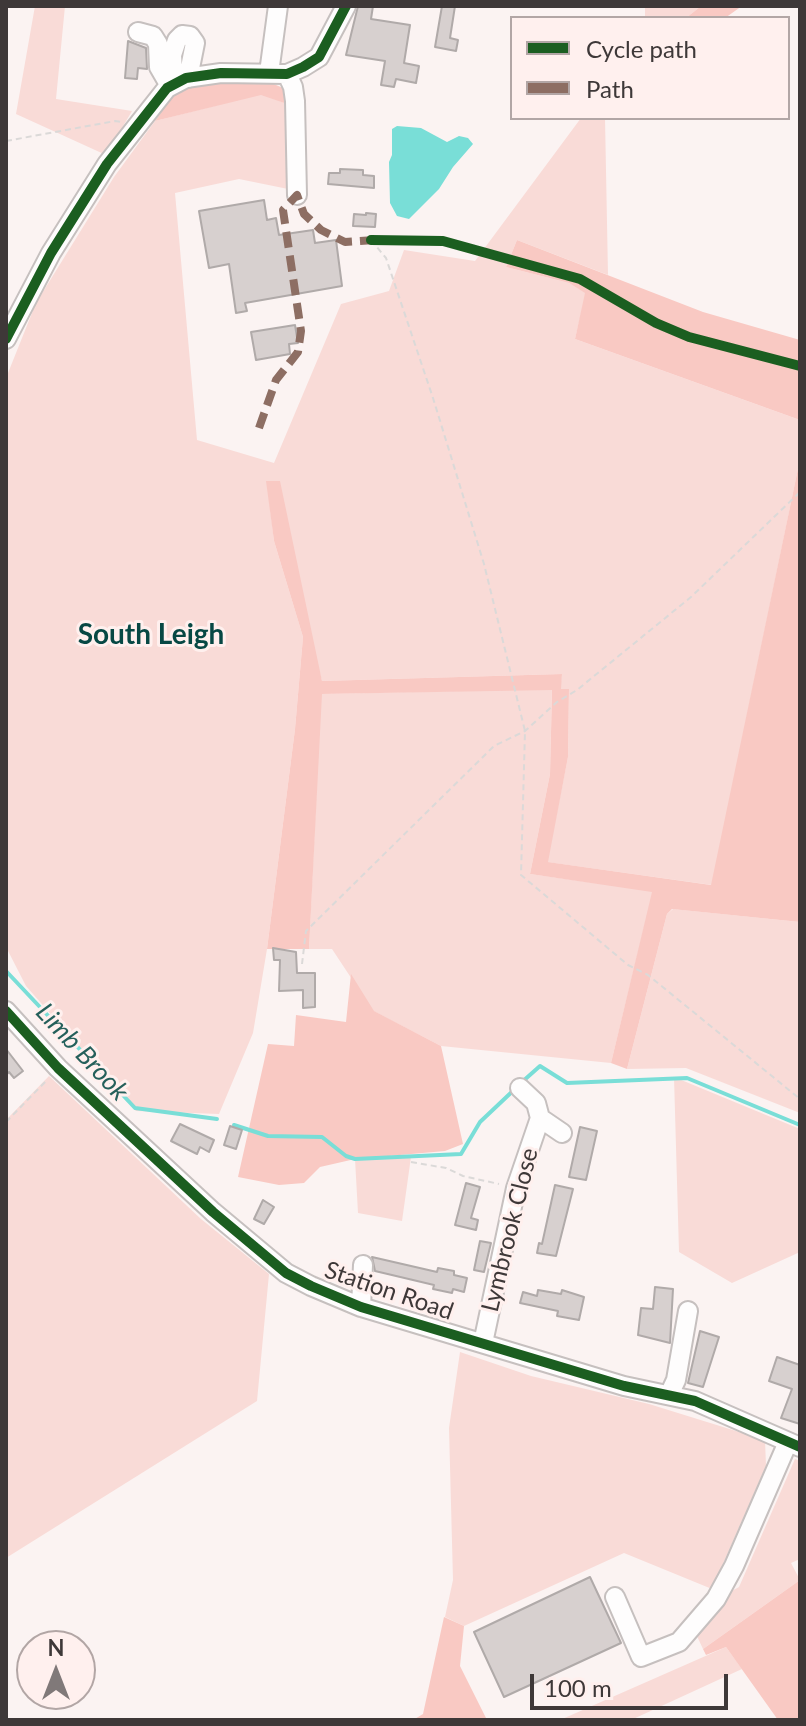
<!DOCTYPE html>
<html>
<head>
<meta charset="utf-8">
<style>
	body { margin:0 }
	#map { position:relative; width:806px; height:1726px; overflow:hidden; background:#fbf3f2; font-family:Lato,sans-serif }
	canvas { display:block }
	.frame { position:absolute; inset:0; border:8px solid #3e3838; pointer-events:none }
	.legend { position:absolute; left:510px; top:16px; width:280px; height:104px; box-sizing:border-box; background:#fff0ee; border:2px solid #b2a6a5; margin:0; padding:10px 14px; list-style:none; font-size:24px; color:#3e3838 }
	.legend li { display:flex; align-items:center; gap:16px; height:40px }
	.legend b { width:40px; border:2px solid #b2a6a5 }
	.north { position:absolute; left:16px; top:1630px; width:80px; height:80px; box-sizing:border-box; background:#fff0ee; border:2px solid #b2a6a5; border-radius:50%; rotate:0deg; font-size:22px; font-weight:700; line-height:32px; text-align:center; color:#3e3838 }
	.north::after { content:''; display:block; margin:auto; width:28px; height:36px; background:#807979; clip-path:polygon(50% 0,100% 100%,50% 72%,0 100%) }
	.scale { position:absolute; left:530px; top:1674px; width:198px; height:36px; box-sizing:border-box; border:4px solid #3e3838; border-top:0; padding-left:10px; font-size:24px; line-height:28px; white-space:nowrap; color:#3e3838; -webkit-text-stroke:6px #fff0ee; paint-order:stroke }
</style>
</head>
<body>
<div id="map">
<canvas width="806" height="1726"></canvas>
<div class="frame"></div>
<ul class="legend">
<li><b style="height:10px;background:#1b5e20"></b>Cycle path</li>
<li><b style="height:10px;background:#8d6e63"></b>Path</li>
</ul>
<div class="north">N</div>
<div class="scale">100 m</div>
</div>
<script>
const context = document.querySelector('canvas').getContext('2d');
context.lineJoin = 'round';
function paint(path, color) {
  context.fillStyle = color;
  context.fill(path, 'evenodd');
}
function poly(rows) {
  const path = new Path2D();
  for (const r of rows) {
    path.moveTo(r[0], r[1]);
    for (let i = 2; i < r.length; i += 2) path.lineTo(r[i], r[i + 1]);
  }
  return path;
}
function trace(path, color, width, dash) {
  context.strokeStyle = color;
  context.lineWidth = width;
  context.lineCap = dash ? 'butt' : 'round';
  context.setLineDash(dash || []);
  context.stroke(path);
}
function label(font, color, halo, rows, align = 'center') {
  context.font = font + ' Lato,sans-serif';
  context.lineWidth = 6;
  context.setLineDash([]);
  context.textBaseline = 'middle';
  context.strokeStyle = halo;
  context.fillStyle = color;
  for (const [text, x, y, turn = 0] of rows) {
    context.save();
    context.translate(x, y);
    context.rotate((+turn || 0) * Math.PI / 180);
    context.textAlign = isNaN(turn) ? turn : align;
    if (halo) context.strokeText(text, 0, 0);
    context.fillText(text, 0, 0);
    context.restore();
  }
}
paint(poly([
	[35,6,65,6,56,99,132,111,106,155,16,114],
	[645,6,701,6,686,18,645,18],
	[261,94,290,105,293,190,239,179,175,193,197,440,274,463,341,304,389,291,404,250,475,261,581,118,605,118,608,275,517,240,506,267,569,283,586,293,575,339,800,420,800,459,712,885,547,862,568,757,569,689,560,689,562,674,322,681,267,481,274,541,303,637,295,729,267,949,253,1033,219,1114,136,1111,26,986,6,947,6,378,36,303,114,177,155,121],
	[552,689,550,774,530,874,653,891,611,1063,441,1046,373,1011,332,949,309,949,321,694],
	[673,909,800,922,800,1113,686,1068,627,1069,667,914],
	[49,1076,201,1219,269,1274,257,1401,6,1558,6,1120],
	[674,1077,800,1129,800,1252,732,1283,679,1252],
	[411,1157,402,1221,358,1213,355,1159],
	[460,1352,531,1376,649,1404,765,1440,766,1466,712,1589,624,1553,464,1626,445,1617,453,1580,449,1428],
	[795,1459,800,1461,800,1559,791,1563,800,1580,703,1649,696,1634,726,1594,739,1587],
	[726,1647,742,1669,631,1720,560,1720]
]), '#f9dbd7');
paint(poly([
	[701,6,742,6,725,18,686,18],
	[221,77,262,79,283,88,290,105,261,95,155,121,179,87],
	[517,240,703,312,800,340,800,420,575,339,585,293,569,283,506,267],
	[800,459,800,922,672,909,667,914,627,1069,611,1063,652,892,530,874,550,774,552,690,322,694,309,949,267,949,295,729,303,637,274,541,266,481,280,481,322,681,562,674,561,689,569,689,568,757,548,862,711,885],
	[351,974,374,1011,441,1046,463,1144,445,1151,355,1159,320,1167,304,1183,279,1185,238,1177,268,1044,294,1046,296,1015,346,1022],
	[800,1580,800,1720,778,1720,726,1647,706,1655,703,1649],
	[444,1617,464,1626,460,1666,487,1720,413,1720,423,1714]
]), '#f9c9c3');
paint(poly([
	[397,126,421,128,447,142,459,136,468,138,473,144,453,167,439,189,409,219,397,216,390,203,389,162,392,155,392,129]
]), '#79ded7');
trace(poly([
	[6,971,135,1108,217,1119],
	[522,1082,540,1066,567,1083,687,1078,800,1125],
	[234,1125,268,1136,322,1137,346,1156,355,1159,461,1154,480,1122,516,1088]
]), '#79ded7', 4);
const building = poly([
	[358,6,373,6,371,19,410,25,404,63,419,66,416,83,396,79,394,87,381,85,385,61,346,55,358,6],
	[442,6,455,6,450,38,458,40,456,51,435,47,442,6],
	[128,41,146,48,147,69,138,68,137,79,125,78,128,41],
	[340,169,363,170,363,175,374,176,374,188,328,184,329,173,340,173,340,169],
	[264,200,267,220,276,218,279,235,313,230,315,243,336,240,342,286,245,303,247,311,236,313,229,264,209,268,199,211,264,200],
	[366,213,376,214,375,227,353,226,354,214,366,215,366,213],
	[295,325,298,343,289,344,290,354,256,360,251,332,295,325],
	[273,948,296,952,297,973,315,973,315,1007,303,1008,303,990,279,991,280,960,274,960,273,948],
	[6,1049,23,1071,14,1078,9,1072,6,1075,6,1049],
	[180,1124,214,1140,209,1152,200,1147,197,1154,171,1141,180,1124],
	[230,1126,242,1130,236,1149,224,1145,230,1126],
	[580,1127,597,1131,586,1180,569,1177,580,1127],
	[466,1183,480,1187,471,1218,478,1220,476,1230,455,1225,466,1183],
	[555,1185,573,1189,556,1256,537,1253,539,1243,542,1244,555,1185],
	[263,1200,274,1207,264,1224,254,1219,263,1200],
	[480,1241,491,1243,484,1272,474,1270,480,1241],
	[372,1257,437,1272,438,1268,454,1271,454,1275,467,1278,464,1292,453,1289,452,1293,433,1289,434,1285,375,1271,372,1257],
	[655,1287,673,1289,670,1343,638,1335,641,1308,653,1309,655,1287],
	[538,1290,561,1294,562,1290,584,1297,579,1320,557,1316,558,1311,520,1303,523,1292,537,1296,538,1290],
	[700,1331,719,1337,703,1387,688,1383,700,1331],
	[777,1357,800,1365,800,1424,781,1418,792,1389,769,1381,777,1357],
	[590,1577,621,1643,504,1697,474,1632,590,1577]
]);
paint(building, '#d7d0cf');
trace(building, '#b0aaa9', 2);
const minor = poly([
	[138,32,153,36,158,44,159,67,170,86],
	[269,73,278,6],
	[287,74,293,87,295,101,297,195],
	[178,81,173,73,172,55,177,40,182,35,190,36,195,43,188,78],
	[6,339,51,253,107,164,167,88,186,78,221,73,287,74,303,67,319,57,346,6],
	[6,1011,58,1068,213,1212,286,1273,311,1286,361,1307,624,1386,695,1401,800,1447],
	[520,1088,536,1103,540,1118,562,1133],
	[361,1307,363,1265],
	[483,1343,516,1188,540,1118],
	[669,1395,676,1380,688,1311],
	[615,1597,641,1657,679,1642,716,1599,734,1566,788,1442]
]);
trace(minor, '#c6c0bf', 22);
trace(poly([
	[6,141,115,121,121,122],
	[371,240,386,258,433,398,484,564,525,731,521,875,628,965,648,975,800,1099],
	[302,964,306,931,494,746,525,731,557,702,577,690,691,597,800,492],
	[6,1122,47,1080],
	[411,1162,446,1168,463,1176,499,1184]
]), '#dbd9d8', 2, [6, 4]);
trace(minor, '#fefdfd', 18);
trace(poly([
	[259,428,276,380,298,352,301,331,283,210,297,195,304,214,321,230,345,242,375,240]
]), '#8d6e63', 8, [16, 8]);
trace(poly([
	[371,240,443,241,580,279,656,323,689,337,800,366],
	[6,339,51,253,107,164,167,88,186,78,221,73,287,74,303,67,319,57,346,6],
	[6,1011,58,1068,213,1212,286,1273,311,1286,361,1307,624,1386,695,1401,800,1447]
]), '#1b5e20', 10);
label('24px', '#3e3838', '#fff0ee', [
	["Lymbrook Close",510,1230,-76],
	["Station Road",389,1291,19]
]);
label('italic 26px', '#25605b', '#fff0ee', [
	["Limb Brook",82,1052,47]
]);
label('bold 28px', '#074844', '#fff0ee', [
	["South Leigh",151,635]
]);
</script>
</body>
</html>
